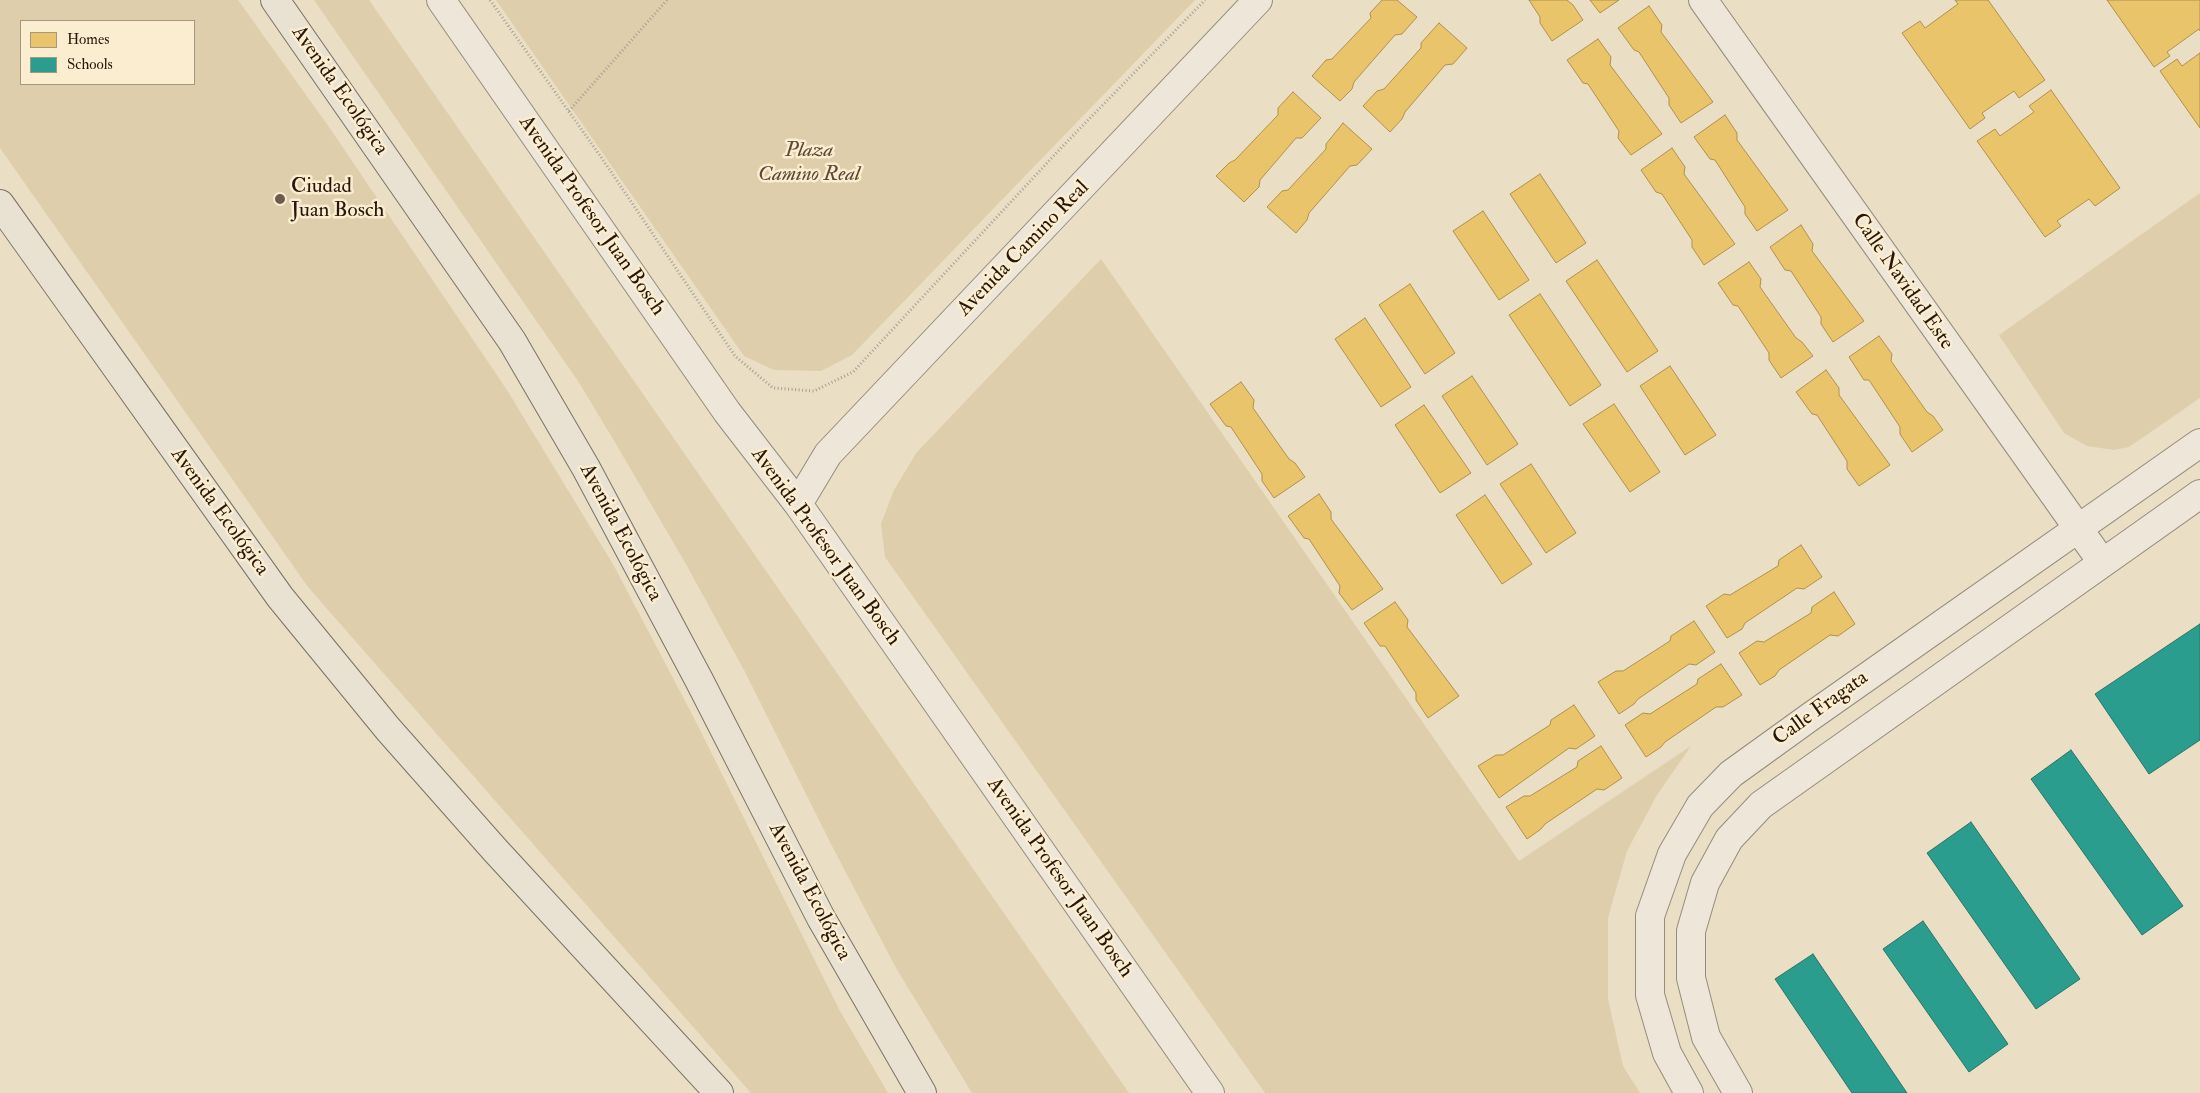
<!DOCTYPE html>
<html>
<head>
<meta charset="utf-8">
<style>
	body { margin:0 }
	#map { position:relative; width:2200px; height:1093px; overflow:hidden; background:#eadec4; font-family:"IM FELL Double Pica",serif }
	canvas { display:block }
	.legend { position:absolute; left:20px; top:20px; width:175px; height:65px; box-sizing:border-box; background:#fbedcf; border:1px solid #a69781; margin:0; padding:6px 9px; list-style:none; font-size:15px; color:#27160b }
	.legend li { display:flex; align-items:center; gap:10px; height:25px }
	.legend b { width:25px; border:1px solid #a69781 }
</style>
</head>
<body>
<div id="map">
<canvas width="2200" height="1093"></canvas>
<ul class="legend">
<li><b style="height:14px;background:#e9c46a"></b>Homes</li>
<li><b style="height:14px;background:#2a9d8f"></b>Schools</li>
</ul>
</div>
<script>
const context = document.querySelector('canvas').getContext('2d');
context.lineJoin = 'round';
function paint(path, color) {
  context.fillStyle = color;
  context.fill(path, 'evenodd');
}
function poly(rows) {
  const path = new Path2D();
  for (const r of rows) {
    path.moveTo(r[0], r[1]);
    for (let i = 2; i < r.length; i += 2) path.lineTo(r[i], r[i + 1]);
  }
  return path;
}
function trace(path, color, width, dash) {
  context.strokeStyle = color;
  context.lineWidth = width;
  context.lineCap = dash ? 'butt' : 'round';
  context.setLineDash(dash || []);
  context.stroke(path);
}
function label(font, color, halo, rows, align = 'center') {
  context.font = font + ' "IM FELL Double Pica",serif';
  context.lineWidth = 5;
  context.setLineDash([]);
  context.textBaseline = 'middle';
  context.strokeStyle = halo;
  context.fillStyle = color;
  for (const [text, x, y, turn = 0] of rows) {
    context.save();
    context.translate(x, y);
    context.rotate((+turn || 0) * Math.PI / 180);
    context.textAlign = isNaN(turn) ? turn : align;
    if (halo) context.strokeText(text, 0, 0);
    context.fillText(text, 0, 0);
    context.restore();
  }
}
paint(poly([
	[0,0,238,0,329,127,507,390,614,566,694,718,840,1011,888,1093,751,1093,308,587,0,148],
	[21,21,194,21,194,84,21,84],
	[314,0,369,0,1129,1093,972,1093,896,968,832,846,745,672,687,566,616,444,578,381],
	[496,0,1195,0,852,355,821,371,774,370,744,356],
	[2200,193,2200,398,2129,447,2114,450,2087,446,2064,433,1999,335],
	[1101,259,1519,861,1691,746,1657,795,1627,851,1608,918,1608,999,1623,1066,1640,1093,1265,1093,885,557,881,524,894,490,917,452]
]), '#deceac');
const homes = poly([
	[1382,0,1397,0,1417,17,1402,34,1395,35,1354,82,1352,89,1340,101,1312,76,1326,60,1332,59,1371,18,1370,13,1382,0],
	[1529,0,1567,0,1573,5,1583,20,1552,41,1540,23,1540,17,1529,0],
	[1590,0,1619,0,1600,13,1590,0],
	[1955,0,1988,0,2045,80,2019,98,2014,91,1982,113,1985,118,1970,129,1902,33,1920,21,1925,28,1958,4,1955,0],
	[2107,0,2200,0,2200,31,2199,29,2167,52,2170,56,2154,67,2107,0],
	[1649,6,1662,25,1661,32,1713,102,1681,123,1669,105,1669,98,1639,52,1634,50,1618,28,1649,6],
	[1439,23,1467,48,1453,64,1445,65,1405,112,1402,119,1390,132,1363,106,1377,91,1384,89,1421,48,1421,43,1439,23],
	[1598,39,1611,57,1610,65,1662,134,1631,155,1618,138,1619,131,1588,84,1583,83,1567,60,1598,39],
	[2200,53,2200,128,2160,71,2177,59,2182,66,2200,53],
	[2051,90,2120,188,2095,206,2089,199,2057,221,2061,226,2045,237,1977,141,1995,129,2000,136,2034,112,2029,106,2051,90],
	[1293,92,1321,118,1302,138,1296,138,1260,180,1259,187,1244,202,1216,176,1229,163,1235,160,1278,115,1278,108,1293,92],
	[1725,115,1737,133,1737,140,1788,210,1757,231,1745,214,1745,207,1715,160,1710,159,1694,137,1725,115],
	[1343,123,1372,149,1357,165,1350,166,1309,213,1307,220,1296,233,1267,207,1282,191,1288,190,1326,149,1326,144,1343,123],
	[1672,148,1685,167,1684,174,1735,244,1704,265,1692,247,1692,240,1662,194,1656,192,1641,170,1672,148],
	[1540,174,1586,243,1556,263,1510,194,1540,174],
	[1483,211,1529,280,1499,300,1453,231,1483,211],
	[1801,225,1813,244,1812,251,1864,321,1833,342,1821,324,1821,317,1791,271,1785,270,1770,247,1801,225],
	[1597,260,1658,351,1627,372,1566,281,1597,260],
	[1749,262,1761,279,1760,287,1796,338,1802,342,1813,356,1781,378,1769,360,1769,353,1738,306,1733,305,1718,283,1749,262],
	[1410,284,1455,353,1425,374,1379,305,1410,284],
	[1540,294,1601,385,1570,406,1509,315,1540,294],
	[1365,318,1411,387,1381,407,1335,339,1365,318],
	[1879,336,1892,354,1891,361,1927,412,1933,416,1943,430,1912,452,1900,434,1900,427,1869,380,1864,380,1849,357,1879,336],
	[1670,366,1716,435,1685,455,1640,386,1670,366],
	[1826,370,1839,388,1839,395,1890,465,1859,486,1847,469,1847,461,1817,415,1812,414,1796,392,1826,370],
	[1472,376,1518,444,1487,465,1442,396,1472,376],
	[1241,382,1254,400,1253,408,1289,459,1295,463,1305,477,1274,498,1262,481,1262,474,1231,427,1226,426,1210,404,1241,382],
	[1614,404,1660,472,1630,492,1583,424,1614,404],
	[1424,405,1471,473,1440,493,1395,425,1424,405],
	[1531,464,1576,533,1546,553,1500,484,1531,464],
	[1319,494,1331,512,1331,519,1383,589,1352,610,1339,593,1340,586,1309,539,1304,538,1288,516,1319,494],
	[1485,495,1532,564,1502,584,1456,515,1485,495],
	[1801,545,1822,577,1804,589,1797,588,1745,623,1742,629,1727,638,1706,606,1724,594,1730,595,1778,566,1779,560,1801,545],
	[1834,592,1855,624,1838,636,1830,635,1779,670,1775,676,1760,685,1739,653,1757,641,1764,642,1811,613,1812,607,1834,592],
	[1395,602,1408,620,1407,627,1459,696,1428,718,1416,700,1416,693,1385,646,1380,646,1364,623,1395,602],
	[1694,621,1715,652,1696,665,1689,664,1638,699,1634,704,1619,714,1598,682,1616,671,1623,671,1670,641,1671,636,1694,621],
	[1721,664,1742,695,1723,707,1716,707,1665,742,1661,747,1646,757,1625,725,1643,713,1650,714,1697,684,1698,679,1721,664],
	[1574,705,1595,736,1576,749,1569,748,1499,798,1478,766,1496,755,1503,755,1550,725,1551,720,1574,705],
	[1601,746,1622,778,1604,790,1597,789,1545,824,1541,829,1527,839,1506,807,1524,796,1530,796,1577,767,1578,761,1601,746]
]);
paint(homes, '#e9c46a');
trace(homes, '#af904e', 1);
const schools = poly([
	[2200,624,2200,740,2149,774,2095,694,2200,624],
	[2071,750,2183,906,2142,935,2031,779,2071,750],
	[1971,822,2080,979,2036,1009,1927,853,1971,822],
	[1923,921,2008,1044,1969,1072,1883,949,1923,921],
	[1813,954,1907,1093,1852,1093,1775,979,1813,954]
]);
paint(schools, '#2a9d8f');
trace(schools, '#297467', 1);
const street = poly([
	[441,0,727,412,798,504,1210,1093],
	[1703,0,2102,562],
	[798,504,828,454,1258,0],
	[1689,1093,1667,1053,1650,995,1650,916,1672,854,1700,806,1731,774,1810,717,2200,443],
	[1738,1093,1706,1037,1691,978,1691,931,1705,883,1729,839,1761,805,2200,494]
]);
const primary = poly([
	[275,0,512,341,586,468,699,680,821,918,922,1093],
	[0,204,280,597,388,729,495,850,719,1093]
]);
trace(street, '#958c7c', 30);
trace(primary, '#7a7163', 30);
trace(poly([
	[490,0,601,157,735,356,773,388,814,391,853,372,1060,149,1205,0],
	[569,111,667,0]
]), '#a6a095', 3, [1, 2.5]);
trace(street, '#ede6d9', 28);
trace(primary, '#e9e2d3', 28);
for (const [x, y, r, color] of [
	[280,199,6,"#6b5c4c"]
]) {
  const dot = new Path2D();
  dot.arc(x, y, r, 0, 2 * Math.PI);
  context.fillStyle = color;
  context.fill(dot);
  trace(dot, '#fbedcf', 2);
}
label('21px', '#27160b', '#fbedcf', [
	["Avenida Ecológica",339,91,55],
	["Avenida Profesor Juan Bosch",591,216,55],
	["Avenida Camino Real",1024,249,-46],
	["Calle Navidad Este",1902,282,55],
	["Avenida Ecológica",219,512,54],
	["Avenida Ecológica",620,533,62],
	["Avenida Profesor Juan Bosch",825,547,54],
	["Calle Fragata",1821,709,-36],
	["Avenida Profesor Juan Bosch",1059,878,55],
	["Avenida Ecológica",809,892,62]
]);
label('italic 21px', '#5b4935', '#fbedcf', [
	["Plaza",809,151],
	["Camino Real",809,175]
]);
label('21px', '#27160b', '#fbedcf', [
	["Ciudad",291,187],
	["Juan Bosch",291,211]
], 'left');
</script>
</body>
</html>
